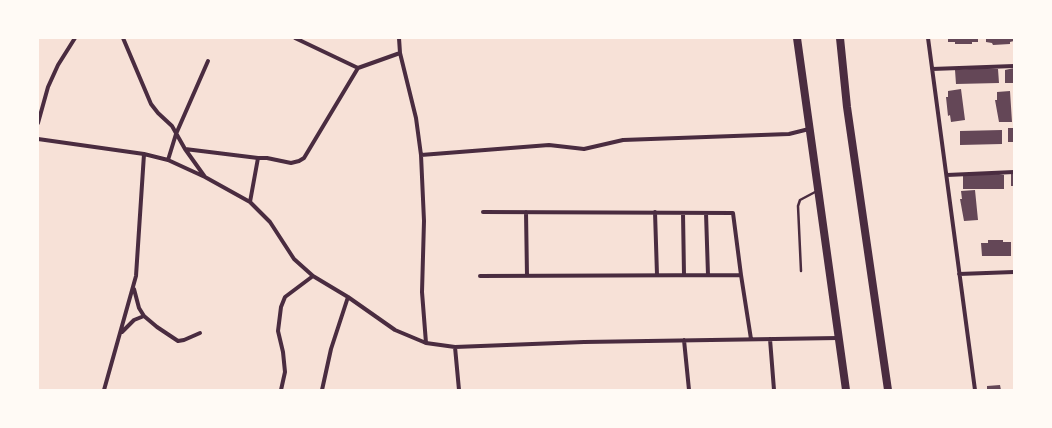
<!DOCTYPE html>
<html>
<head>
<meta charset="utf-8">
<style>
	body { margin:0 }
	#map { position:relative; width:1052px; height:428px; overflow:hidden; background:#f7e1d7; font-family:Lato,sans-serif }
	canvas { display:block }
	.frame { position:absolute; inset:0; border:39px solid #fffaf5; pointer-events:none }
</style>
</head>
<body>
<div id="map">
<canvas width="1052" height="428"></canvas>
<div class="frame"></div>
</div>
<script>
const context = document.querySelector('canvas').getContext('2d');
context.lineJoin = 'round';
function paint(path, color) {
  context.fillStyle = color;
  context.fill(path, 'evenodd');
}
function poly(rows) {
  const path = new Path2D();
  for (const r of rows) {
    path.moveTo(r[0], r[1]);
    for (let i = 2; i < r.length; i += 2) path.lineTo(r[i], r[i + 1]);
  }
  return path;
}
function trace(path, color, width, dash) {
  context.strokeStyle = color;
  context.lineWidth = width;
  context.lineCap = dash ? 'butt' : 'round';
  context.setLineDash(dash || []);
  context.stroke(path);
}
paint(poly([
	[948,38,978,38,978,42,972,42,972,44,955,44,955,42,948,42],
	[986,38,1014,38,1014,41,1010,42,1010,44,993,45,992,43,986,42],
	[984,68,998,69,999,83,956,84,955,70],
	[1014,68,1014,83,1005,83,1005,70],
	[961,89,965,120,951,122,950,115,948,116,946,97,948,97,948,91],
	[1010,91,1012,122,999,122,995,100,997,100,997,92],
	[1008,128,1014,128,1014,142,1008,142],
	[1002,130,1002,144,960,145,960,131],
	[1011,172,1014,172,1014,186,1011,186],
	[999,174,1004,175,1004,189,963,189,963,175],
	[975,190,978,220,964,221,960,199,962,199,961,191],
	[988,240,1003,240,1003,242,1011,242,1011,256,982,256,981,243,988,243],
	[1000,385,1001,390,987,390,987,386]
]), '#644757');
trace(poly([
	[801,271,798,206,800,200,817,191]
]), '#4a2c40', 2.5);
trace(poly([
	[123,38,151,104,158,113,172,126,185,149,258,158,250,202,270,222,294,259,313,276,348,297,395,330,426,343,455,347,459,390],
	[295,38,358,68,400,53],
	[399,38,400,53,416,118,421,155,424,221,422,292,426,343],
	[928,38,975,390],
	[932,69,1014,66],
	[38,123,48,87,58,65,75,38],
	[38,139,144,154,168,160,205,177],
	[185,149,205,177,250,202],
	[421,155,549,145,584,149,623,140,789,134,809,129],
	[258,158,267,158,291,163,299,161,304,158,358,68],
	[168,160,176,134,208,61],
	[947,175,1014,172],
	[483,212,733,213,741,275],
	[526,212,527,276],
	[655,212,657,275],
	[683,213,684,275],
	[706,213,708,275],
	[959,274,1014,272],
	[480,276,741,275,751,339],
	[134,289,139,308,144,316,157,327,178,341,184,340,200,333],
	[122,332,134,320,144,316],
	[770,339,774,390],
	[684,340,689,390],
	[455,347,584,342,838,338],
	[104,390,136,276,144,154],
	[281,390,285,372,283,352,278,331,281,307,285,297,313,276],
	[322,390,331,349,348,297]
]), '#4a2c40', 4);
trace(poly([
	[797,38,846,390],
	[840,38,847,107,888,390]
]), '#4a2c40', 8);
</script>
</body>
</html>
